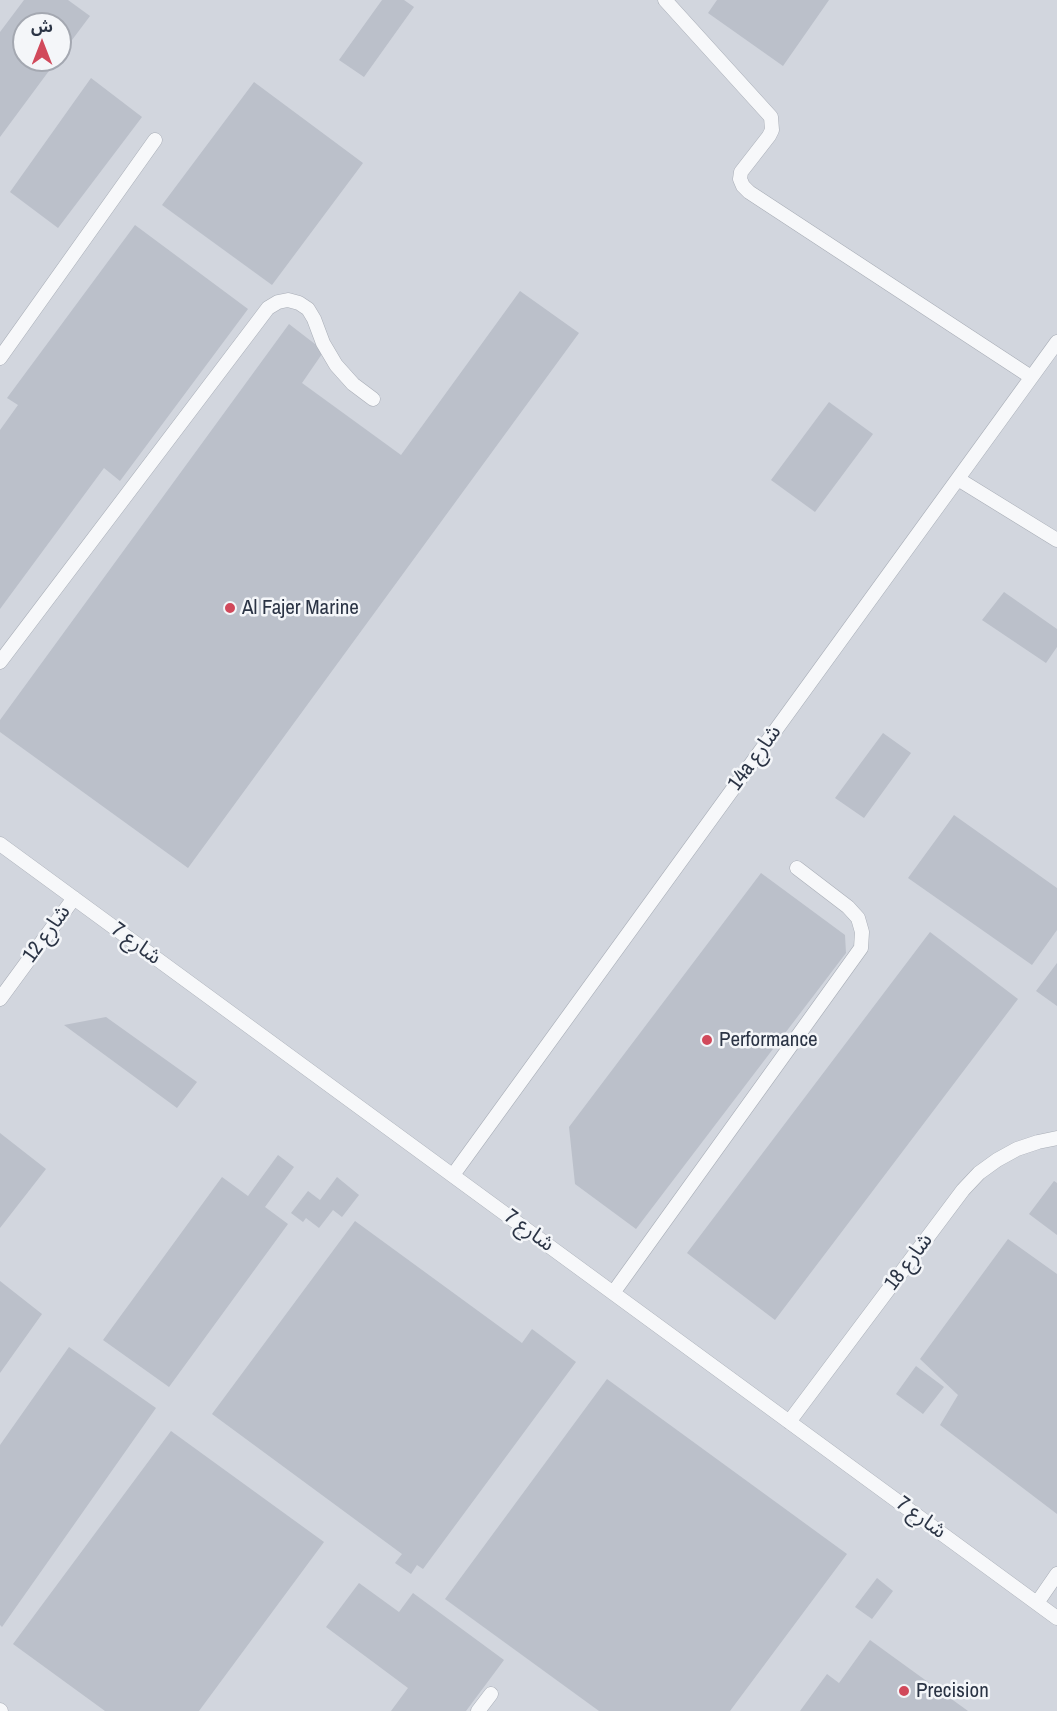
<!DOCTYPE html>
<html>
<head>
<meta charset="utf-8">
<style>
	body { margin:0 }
	#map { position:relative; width:1057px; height:1711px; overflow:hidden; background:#e4e7ec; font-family:"Archivo Narrow","Noto Sans Arabic",sans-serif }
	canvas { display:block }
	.north { position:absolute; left:12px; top:12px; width:60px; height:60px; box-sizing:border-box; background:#f4f6f9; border:2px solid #a4a8b1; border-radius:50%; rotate:0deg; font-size:16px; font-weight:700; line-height:24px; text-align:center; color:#2b3445 }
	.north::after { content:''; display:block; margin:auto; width:21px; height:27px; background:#d1495b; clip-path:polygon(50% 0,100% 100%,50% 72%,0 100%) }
</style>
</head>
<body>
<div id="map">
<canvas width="1057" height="1711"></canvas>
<div class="north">ش</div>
</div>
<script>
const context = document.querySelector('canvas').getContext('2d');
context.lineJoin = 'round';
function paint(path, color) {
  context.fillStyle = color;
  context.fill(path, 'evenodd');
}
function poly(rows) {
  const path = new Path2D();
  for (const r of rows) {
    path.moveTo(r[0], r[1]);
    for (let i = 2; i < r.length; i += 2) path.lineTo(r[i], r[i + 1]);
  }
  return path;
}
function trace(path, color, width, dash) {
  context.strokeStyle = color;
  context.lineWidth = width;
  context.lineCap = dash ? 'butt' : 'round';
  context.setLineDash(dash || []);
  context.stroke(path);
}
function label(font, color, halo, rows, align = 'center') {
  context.font = font + ' "Archivo Narrow","Noto Sans Arabic",sans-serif';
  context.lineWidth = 5;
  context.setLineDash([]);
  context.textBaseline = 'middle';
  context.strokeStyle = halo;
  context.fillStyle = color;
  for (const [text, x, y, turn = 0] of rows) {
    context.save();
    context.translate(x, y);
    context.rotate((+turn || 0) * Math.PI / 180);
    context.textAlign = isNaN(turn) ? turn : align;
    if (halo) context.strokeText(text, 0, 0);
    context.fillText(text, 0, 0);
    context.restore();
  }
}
paint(poly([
	[0,0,1057,0,1057,1711,0,1711],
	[24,24,60,24,60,60,24,60]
]), '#d2d6de');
paint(poly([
	[24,0,68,0,90,16,60,56,60,24,24,24,24,60,57,60,0,137,0,32],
	[382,0,404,0,414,7,364,77,339,60],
	[717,0,829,0,783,66,708,13],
	[91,78,142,117,58,228,10,192],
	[254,82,363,163,272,285,162,205],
	[135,225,248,309,120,481,104,468,0,609,0,430,18,405,7,398],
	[520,291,579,333,188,868,0,732,0,720,289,324,324,351,302,383,401,455],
	[829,402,873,434,815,512,771,480],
	[1004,592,1057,629,1057,647,1046,663,982,620],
	[883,733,911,753,864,818,835,798],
	[954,815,1057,888,1057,930,1032,965,908,878],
	[761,873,845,935,846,953,636,1229,575,1184,569,1127],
	[930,932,1018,999,775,1320,687,1253],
	[1057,963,1057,1006,1036,991],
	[106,1017,197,1082,177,1108,64,1025],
	[0,1133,46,1169,0,1228],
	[278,1155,294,1167,265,1207,288,1224,169,1387,103,1340,222,1177,248,1196],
	[337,1177,359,1195,342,1217,333,1210,319,1228,306,1218,303,1222,291,1213,308,1191,320,1200],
	[1054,1181,1057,1183,1057,1235,1029,1214],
	[355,1221,522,1343,532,1329,576,1362,423,1569,417,1565,411,1574,395,1563,402,1554,212,1414],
	[1008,1239,1057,1274,1057,1514,940,1425,958,1395,920,1359],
	[0,1281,42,1314,0,1373],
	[69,1347,156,1408,2,1627,0,1625,0,1445],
	[916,1366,944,1387,923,1414,896,1394],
	[607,1379,847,1554,730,1711,599,1711,445,1599],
	[171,1431,324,1542,199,1711,105,1711,13,1644],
	[877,1578,893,1591,872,1619,855,1607],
	[359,1583,399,1612,413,1593,504,1660,466,1711,391,1711,408,1688,326,1627],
	[870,1640,892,1656,968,1711,800,1711,827,1674,839,1683]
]), '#bbc0ca');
const service = poly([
	[665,0,771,117,772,130,769,136,741,172,740,179,743,186,749,192,1031,377],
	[0,358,155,140],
	[958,479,1057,540],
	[0,662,268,308,278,302,288,300,299,303,308,309,314,319,323,343,336,365,353,384,373,399],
	[0,844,1057,1618],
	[0,999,74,898],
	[453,1175,1057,342],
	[613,1293,861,948,862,932,858,918,848,907,797,868],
	[789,1422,963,1190,979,1173,997,1160,1017,1149,1038,1142,1057,1138],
	[1037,1603,1057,1574],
	[0,1710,1,1711],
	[478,1711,491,1694]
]);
trace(service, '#a9aeb7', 15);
trace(service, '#f7f8fa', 14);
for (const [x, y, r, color] of [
	[230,608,6,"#d1495b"],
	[707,1040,6,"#d1495b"],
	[904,1691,6,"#d1495b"]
]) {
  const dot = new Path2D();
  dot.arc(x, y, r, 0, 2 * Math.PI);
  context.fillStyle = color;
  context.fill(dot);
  trace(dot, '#f4f6f9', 2);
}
label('21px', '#2b3445', '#f4f6f9', [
	["Al Fajer Marine",242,608],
	["Performance",719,1040],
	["Precision",916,1691]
], 'left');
label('21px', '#2b3445', '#f4f6f9', [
	["14a شارع",755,758,-54],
	["شارع 12",47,934,-54],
	["شارع 7",136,944,36],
	["شارع 7",529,1231,36],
	["شارع 18",909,1262,-53],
	["شارع 7",921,1518,36]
]);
</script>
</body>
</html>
